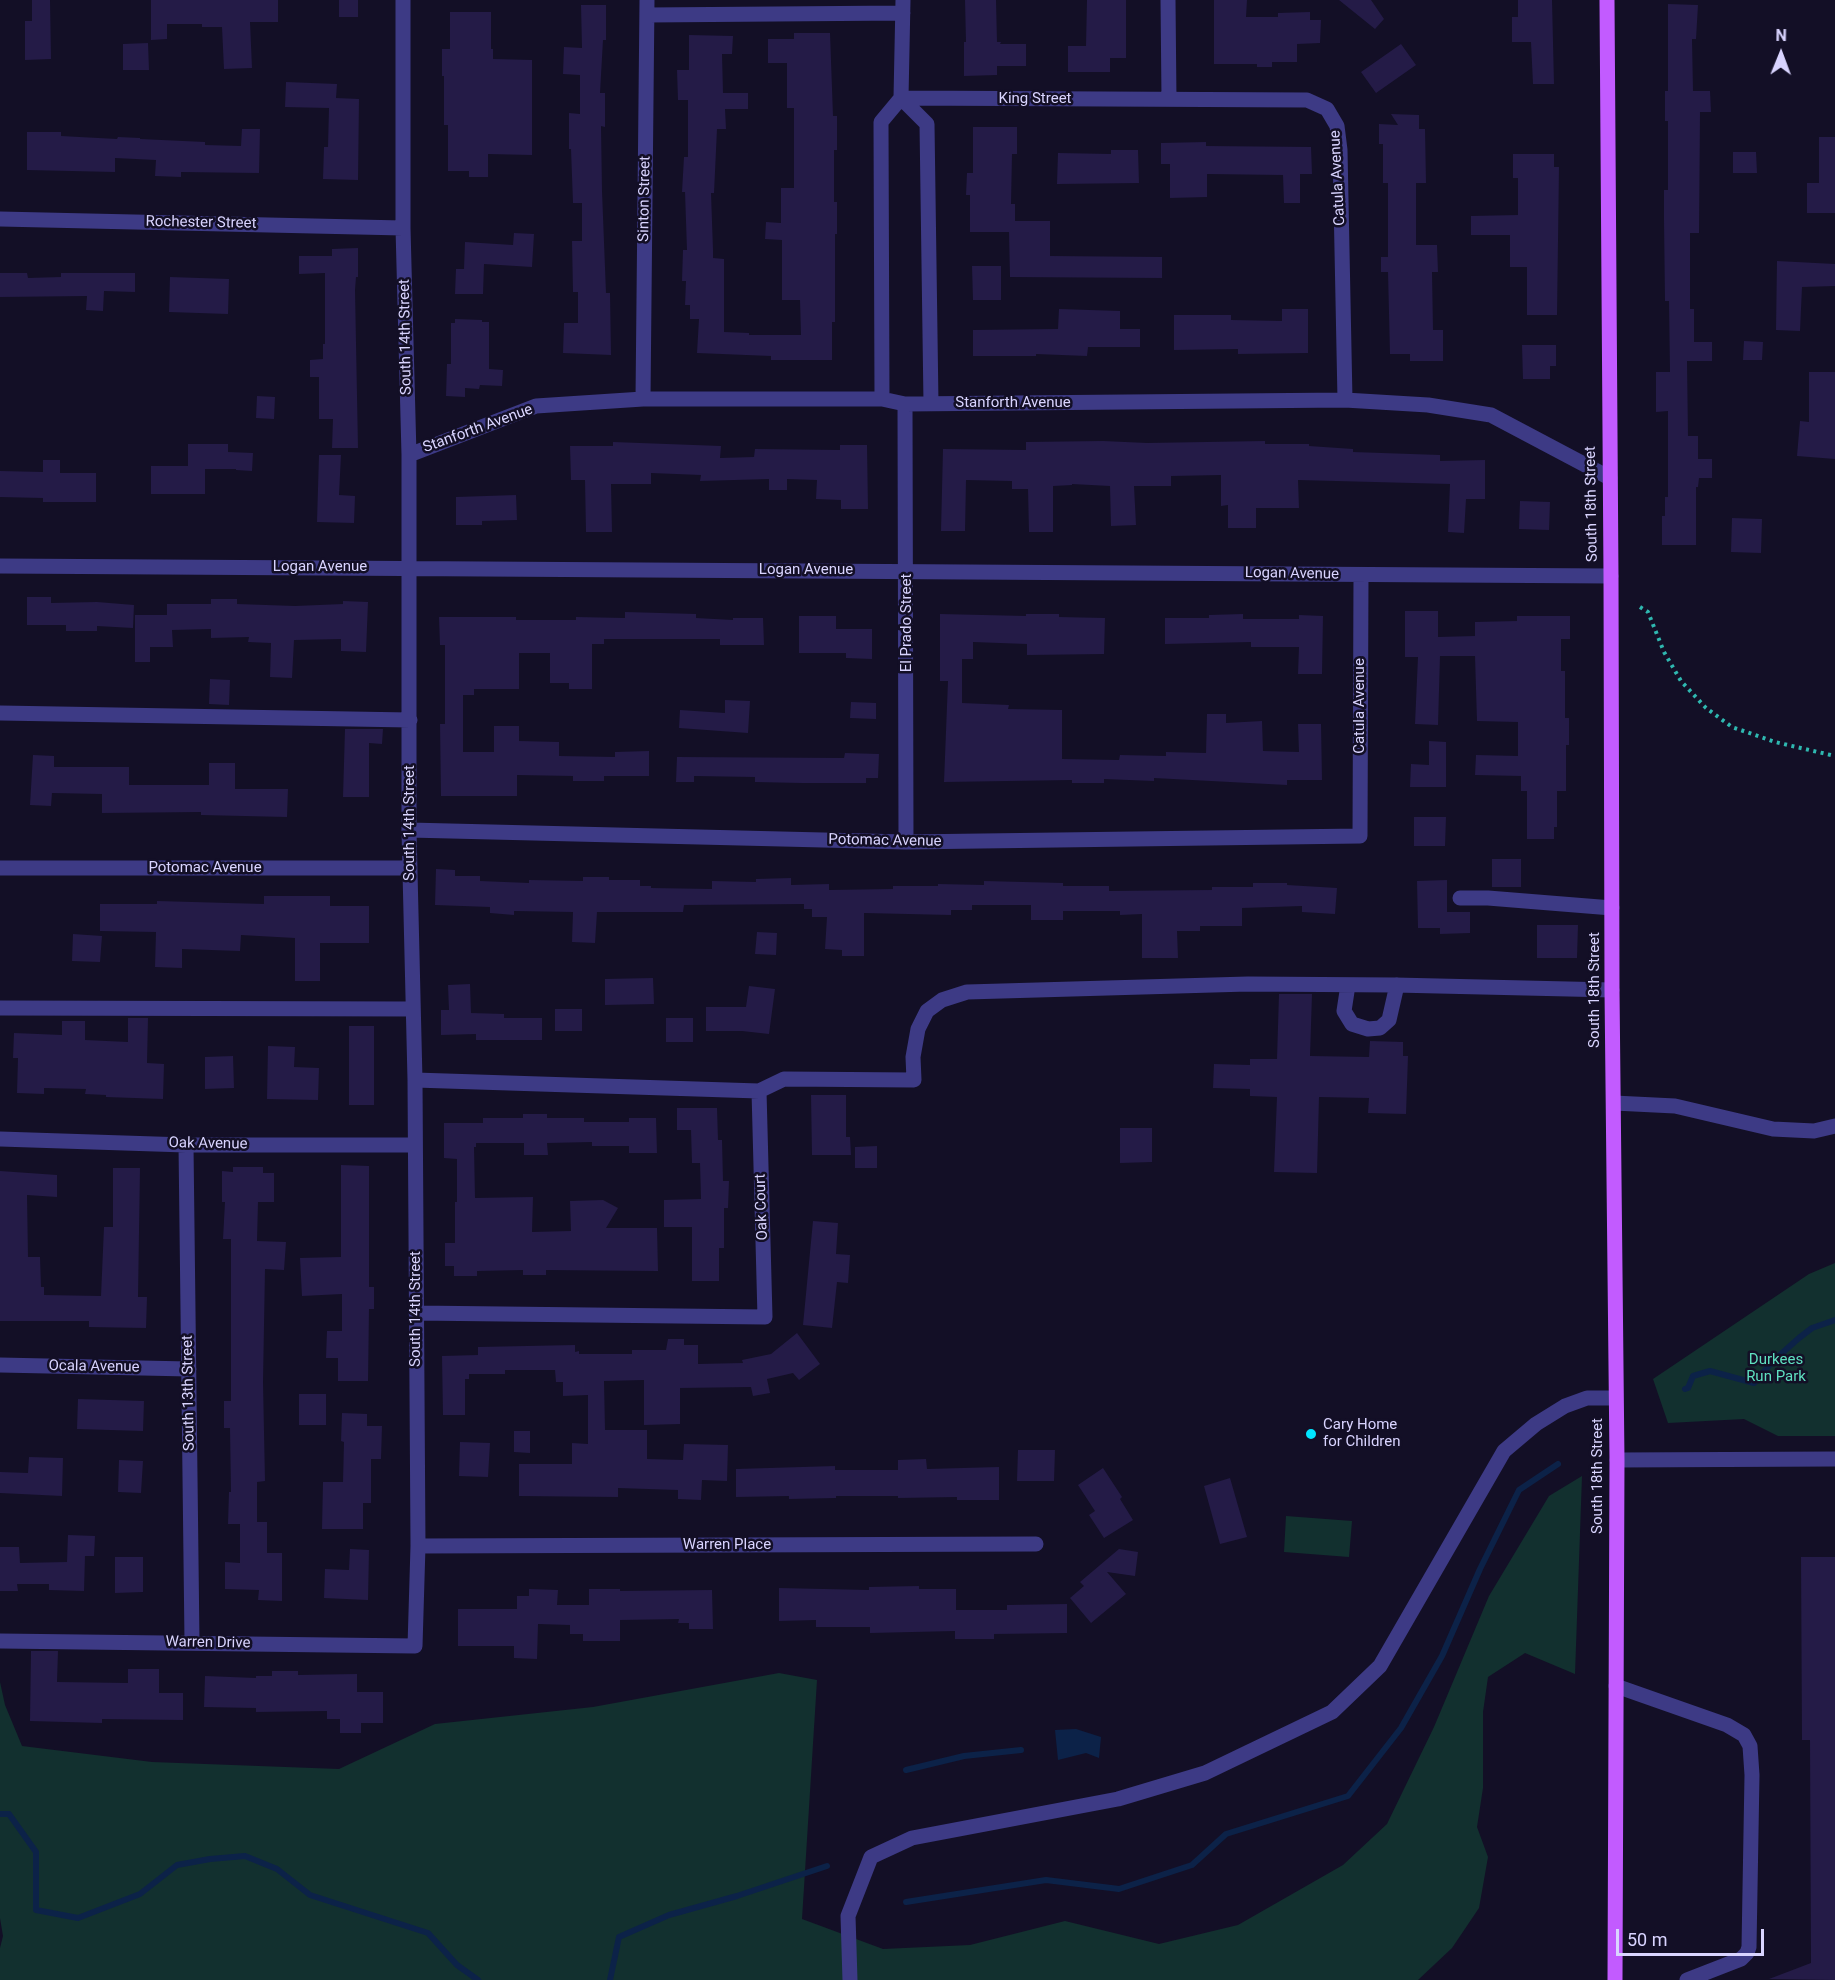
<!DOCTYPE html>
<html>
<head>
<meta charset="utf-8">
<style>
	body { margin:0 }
	#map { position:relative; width:1835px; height:1980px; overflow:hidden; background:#130f26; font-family:Roboto,sans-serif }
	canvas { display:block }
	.north { position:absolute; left:1751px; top:24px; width:60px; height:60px; -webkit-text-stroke:4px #130f26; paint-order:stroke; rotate:1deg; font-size:16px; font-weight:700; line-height:24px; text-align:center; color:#d9d4ff }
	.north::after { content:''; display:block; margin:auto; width:21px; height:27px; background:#d9d4ff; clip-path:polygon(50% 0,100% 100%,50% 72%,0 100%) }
	.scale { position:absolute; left:1616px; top:1929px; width:148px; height:27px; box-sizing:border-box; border:3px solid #d9d4ff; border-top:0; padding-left:8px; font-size:18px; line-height:21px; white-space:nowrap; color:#d9d4ff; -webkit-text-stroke:4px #130f26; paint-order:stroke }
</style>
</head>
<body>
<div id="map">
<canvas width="1835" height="1980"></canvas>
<div class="north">N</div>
<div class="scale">50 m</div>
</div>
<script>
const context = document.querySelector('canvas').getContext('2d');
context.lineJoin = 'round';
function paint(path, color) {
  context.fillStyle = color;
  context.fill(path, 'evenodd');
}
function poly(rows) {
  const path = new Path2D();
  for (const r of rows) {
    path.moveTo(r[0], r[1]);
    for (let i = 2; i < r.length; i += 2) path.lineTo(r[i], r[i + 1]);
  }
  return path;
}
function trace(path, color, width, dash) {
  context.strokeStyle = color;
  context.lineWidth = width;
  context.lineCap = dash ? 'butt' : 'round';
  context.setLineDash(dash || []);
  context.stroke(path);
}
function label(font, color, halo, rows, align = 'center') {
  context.font = font + ' Roboto,sans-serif';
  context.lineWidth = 5;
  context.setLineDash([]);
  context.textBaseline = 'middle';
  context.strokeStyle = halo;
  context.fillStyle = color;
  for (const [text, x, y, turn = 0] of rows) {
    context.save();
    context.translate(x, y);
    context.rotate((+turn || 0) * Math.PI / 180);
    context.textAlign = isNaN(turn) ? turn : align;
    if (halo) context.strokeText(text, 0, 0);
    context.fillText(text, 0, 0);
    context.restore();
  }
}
paint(poly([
	[1835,1263,1835,1436,1778,1436,1744,1419,1668,1423,1653,1379,1809,1274],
	[1582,1476,1575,1674,1525,1653,1488,1677,1483,1712,1483,1788,1477,1827,1488,1857,1479,1908,1452,1948,1418,1980,0,1980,0,1948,3,1936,0,1918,0,1682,5,1705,22,1746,152,1762,339,1769,435,1724,593,1707,779,1673,817,1680,802,1919,883,1949,970,1945,1065,1921,1159,1944,1238,1925,1343,1865,1387,1824,1434,1727,1489,1596,1549,1496],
	[1286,1516,1352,1521,1349,1557,1284,1552]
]), '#12302f');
paint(poly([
	[1076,1729,1101,1737,1099,1758,1086,1753,1058,1760,1055,1730]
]), '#0c2248');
trace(poly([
	[1685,1389,1688,1388,1693,1376,1710,1371,1754,1383,1772,1362,1799,1338,1812,1328,1835,1320],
	[906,1770,964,1756,1021,1750],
	[0,1814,9,1814,36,1852,36,1910,78,1918,140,1894,177,1865,210,1859,245,1856,277,1869,310,1895,428,1933,457,1965,478,1980],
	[906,1902,1046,1880,1119,1889,1192,1865,1226,1834,1348,1796,1401,1728,1442,1656,1480,1569,1519,1490,1558,1464],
	[610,1980,619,1937,669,1915,737,1896,827,1866]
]), '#0c2248', 6);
paint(poly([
	[32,0,50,0,51,59,25,60,25,21,32,21],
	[151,0,278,0,278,22,250,22,252,68,224,69,222,27,202,27,202,24,167,24,167,39,151,40],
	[339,0,358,0,358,17,339,17],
	[965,0,996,0,997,42,1001,42,1000,44,1026,44,1026,66,997,66,997,75,964,76,964,42,966,42],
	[1087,0,1126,0,1126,58,1110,58,1110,72,1068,72,1068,46,1086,46],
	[1214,0,1247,0,1246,17,1278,17,1278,13,1310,12,1310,20,1321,20,1320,43,1297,44,1297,62,1272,62,1272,67,1257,67,1257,64,1214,64],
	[1339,0,1371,0,1384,19,1375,29],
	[1518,0,1552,0,1554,84,1533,84,1531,42,1512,42,1512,17,1518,17],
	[1668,4,1698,5,1696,39,1692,39,1693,91,1710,91,1711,112,1700,112,1699,233,1690,233,1690,309,1694,309,1694,342,1712,342,1712,361,1687,361,1688,436,1698,436,1698,459,1712,459,1712,478,1699,478,1698,487,1696,487,1696,545,1662,545,1662,516,1665,516,1665,497,1668,497,1668,411,1656,412,1656,372,1670,372,1669,301,1665,301,1664,220,1664,190,1668,190,1668,121,1665,121,1665,91,1668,91],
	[581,5,606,5,606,40,603,40,600,93,605,93,605,127,601,126,602,191,606,293,610,293,611,355,563,353,564,323,578,323,578,292,573,292,572,241,582,241,582,203,573,203,571,149,569,149,569,113,580,114,580,75,563,74,564,47,582,48],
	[450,12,491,12,491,49,493,49,493,59,532,60,532,155,488,154,488,177,469,177,469,171,448,171,448,125,444,125,444,76,442,76,442,49,450,49],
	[794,33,830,33,833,116,837,116,837,150,834,150,834,202,837,202,837,234,835,234,835,322,832,322,832,360,771,360,771,356,697,353,699,319,690,319,690,305,685,305,686,281,682,281,683,250,687,250,685,192,682,192,684,157,688,157,688,100,678,100,677,70,689,70,689,35,733,36,732,54,722,54,723,93,748,93,748,109,725,109,726,129,717,129,714,193,711,193,713,250,713,258,724,259,724,332,749,333,749,335,801,335,800,300,782,300,782,240,765,239,766,222,781,223,781,188,794,188,794,108,787,108,787,63,768,63,768,39,794,39],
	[148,43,149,70,123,70,123,44],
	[1401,44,1416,65,1376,93,1361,72],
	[286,82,337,84,336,98,359,99,358,180,323,179,324,147,328,147,329,108,285,107],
	[1391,114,1419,115,1419,129,1425,129,1426,183,1416,183,1416,245,1437,245,1438,272,1432,272,1433,330,1443,330,1443,361,1410,361,1410,354,1390,354,1388,272,1381,272,1381,257,1388,257,1388,183,1383,183,1383,144,1379,144,1379,124,1398,125],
	[973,127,1017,127,1017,154,1012,154,1011,204,1015,204,1015,221,1050,221,1050,256,1162,257,1162,278,1010,277,1009,232,970,232,970,195,966,195,967,173,973,173],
	[242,129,260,129,259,173,181,172,181,177,155,176,156,160,115,158,115,172,27,170,27,132,61,132,61,136,117,139,118,137,140,138,140,139,205,142,205,145,241,146],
	[1819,137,1835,137,1835,213,1807,213,1807,183,1819,183],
	[1206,142,1206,146,1311,147,1312,174,1300,174,1300,203,1284,203,1283,175,1207,174,1207,197,1170,198,1170,164,1161,164,1161,143],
	[1111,150,1138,150,1139,183,1057,184,1058,153,1111,154],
	[1733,152,1756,152,1757,173,1733,173],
	[1513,154,1554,154,1554,167,1559,167,1557,315,1527,315,1527,267,1510,267,1510,235,1471,235,1471,216,1518,215,1518,178,1513,178],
	[514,233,534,234,532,267,484,264,483,294,455,294,456,269,464,269,465,242,513,245],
	[358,248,358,277,356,277,355,290,358,448,332,448,333,419,319,419,319,377,310,377,310,360,323,359,323,344,325,344,325,273,299,274,299,256,332,256,332,249],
	[1777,261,1835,264,1835,286,1802,287,1800,331,1776,330],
	[972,266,1001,266,1001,300,973,300],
	[0,273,27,273,28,278,61,277,61,273,135,273,135,292,104,291,103,311,86,310,87,296,0,297],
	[170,277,229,279,228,314,169,312],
	[1059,309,1120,311,1120,329,1140,329,1140,347,1088,347,1087,356,1036,354,1036,356,973,356,973,330,1058,329],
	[1282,309,1308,309,1308,353,1238,354,1238,349,1174,350,1174,315,1231,315,1231,320,1282,321],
	[455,319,482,320,482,322,489,322,489,369,503,370,502,386,480,385,479,389,465,388,465,397,446,396,447,364,451,364,451,323,455,323],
	[1744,341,1763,342,1762,360,1743,360],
	[1522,345,1556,345,1556,366,1550,366,1550,379,1523,379],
	[1809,372,1835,372,1835,459,1797,456,1800,421,1809,422],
	[257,396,275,397,274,419,256,418],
	[1103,441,1147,443,1265,441,1265,444,1309,444,1309,446,1353,449,1353,452,1440,455,1440,461,1485,460,1485,499,1466,499,1464,533,1448,532,1450,484,1298,480,1299,508,1256,508,1256,528,1228,528,1228,505,1221,506,1221,475,1171,476,1171,486,1134,486,1136,525,1111,526,1110,486,1072,484,1072,485,1053,486,1053,532,1029,532,1028,489,1012,489,1012,481,966,480,965,531,941,531,943,449,1026,450,1026,442],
	[613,442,721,446,720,458,754,457,755,449,840,450,840,445,867,445,868,509,841,509,841,500,816,499,817,480,787,479,787,490,769,490,769,479,700,481,701,475,651,473,651,484,611,484,612,532,586,532,585,480,571,480,570,446,613,446],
	[188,444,228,444,228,452,253,453,252,471,236,470,236,469,205,469,205,494,151,494,151,466,188,466],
	[319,455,341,455,339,495,355,496,354,523,317,522],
	[43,460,60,460,60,473,96,473,96,502,43,502,43,498,0,497,0,471,43,472],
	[516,495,517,520,482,521,482,525,456,525,456,497],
	[1520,501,1550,502,1549,530,1519,529],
	[1732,518,1762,519,1761,553,1731,552],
	[27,597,51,597,51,603,97,602,134,605,133,628,97,626,97,631,66,631,66,625,27,625],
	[211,599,237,599,237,604,295,606,343,604,343,601,368,602,366,652,341,651,341,639,294,640,292,678,270,677,271,643,248,642,249,637,211,638,211,629,172,630,173,647,150,647,150,662,135,662,135,615,167,615,167,604,211,604],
	[1405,611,1438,611,1438,637,1475,636,1475,622,1517,621,1517,616,1570,616,1570,639,1561,639,1561,671,1565,671,1565,718,1569,718,1569,745,1566,745,1566,791,1557,791,1557,827,1554,827,1554,839,1527,839,1527,791,1521,791,1521,776,1475,775,1476,755,1518,756,1518,722,1477,721,1475,656,1440,656,1438,725,1415,724,1418,657,1405,657],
	[625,612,696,614,696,618,733,620,733,618,763,618,764,645,720,645,720,639,604,639,604,644,592,644,592,689,569,689,569,683,550,683,550,653,519,653,519,689,474,689,474,695,463,695,463,752,494,752,494,726,519,726,519,741,559,742,559,756,615,757,615,752,649,751,649,776,604,776,604,781,573,781,573,776,517,775,517,796,441,796,440,724,445,724,445,645,440,645,439,617,516,617,516,620,576,620,576,617,625,618],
	[940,614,1026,616,1026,614,1059,614,1059,617,1105,618,1104,654,1027,655,1027,644,973,642,973,659,962,659,962,703,1009,705,1008,709,1062,710,1062,759,1119,760,1120,755,1166,756,1166,752,1206,753,1207,714,1226,714,1226,723,1262,721,1263,751,1299,752,1298,724,1321,724,1322,780,1287,780,1287,785,1154,778,1154,781,1104,779,1104,783,1072,783,1072,780,944,782,948,681,940,681],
	[1243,614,1243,619,1299,619,1299,615,1323,616,1322,674,1298,674,1299,647,1251,647,1251,642,1165,644,1165,618,1209,618,1209,615],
	[799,616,836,616,836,629,872,629,872,659,846,658,846,653,799,653],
	[210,679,230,680,229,705,209,704],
	[725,700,750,701,748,733,679,728,680,710,725,713],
	[851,702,876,703,876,719,850,718],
	[345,729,383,729,382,744,369,743,369,797,343,797],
	[1429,741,1446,742,1446,787,1410,787,1411,764,1429,765],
	[845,753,879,754,878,778,866,778,866,783,802,783,755,782,755,777,694,776,694,782,676,782,677,757,844,758],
	[33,755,54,756,54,767,129,767,129,785,209,785,209,763,235,763,235,789,288,789,287,817,201,815,201,812,102,813,102,794,52,793,51,806,30,805],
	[1414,817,1446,817,1445,846,1414,846],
	[1492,859,1521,859,1521,887,1492,887],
	[436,869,455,870,455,876,480,876,480,881,529,883,529,880,583,881,583,877,609,877,609,880,640,880,640,886,651,886,651,888,712,889,712,881,756,882,756,879,791,878,791,885,829,884,829,890,893,889,893,886,938,886,938,884,984,885,984,881,1063,883,1063,886,1109,886,1109,891,1212,890,1212,887,1253,887,1253,883,1287,883,1287,885,1337,888,1335,914,1302,912,1302,906,1242,908,1242,926,1200,926,1200,931,1177,931,1178,958,1142,958,1142,914,1120,915,1120,911,1063,911,1063,920,1031,920,1031,905,972,905,972,910,951,910,951,915,864,913,864,956,842,956,842,950,825,949,827,917,812,917,812,909,804,909,804,904,684,905,683,912,597,912,595,943,572,942,573,912,514,911,514,915,490,913,490,907,435,905],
	[1447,880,1447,912,1470,912,1470,933,1440,934,1440,928,1418,928,1417,881],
	[264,896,330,896,330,906,369,906,369,943,320,943,320,981,295,981,295,938,241,935,240,951,182,949,182,968,155,967,156,932,100,931,100,904,157,904,157,901,264,904],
	[1537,925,1578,925,1577,958,1537,958],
	[757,932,777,933,776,955,755,954],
	[73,934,102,936,100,962,72,961],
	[653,978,654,1004,605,1005,605,979],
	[470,984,471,1013,504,1014,504,1018,542,1018,542,1040,476,1040,476,1034,441,1035,441,1010,449,1010,448,985],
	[749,986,775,989,769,1034,742,1031,706,1031,706,1007,746,1007],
	[1279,994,1312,994,1310,1056,1369,1057,1370,1041,1403,1042,1403,1056,1408,1056,1406,1114,1368,1113,1369,1098,1319,1097,1317,1173,1274,1172,1277,1097,1250,1096,1250,1089,1213,1088,1214,1064,1250,1065,1250,1059,1277,1059],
	[555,1009,582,1009,582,1031,555,1031],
	[128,1018,148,1018,147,1063,164,1064,163,1099,106,1097,106,1095,85,1094,86,1089,44,1088,44,1094,17,1093,18,1058,13,1058,14,1033,62,1035,62,1021,85,1021,85,1040,128,1042],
	[666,1018,693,1018,693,1042,666,1042],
	[349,1026,374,1026,374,1105,349,1105],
	[268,1046,295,1047,294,1067,319,1068,318,1100,267,1099],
	[233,1056,234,1088,205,1089,205,1057],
	[811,1095,846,1095,846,1137,850,1137,851,1155,812,1155],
	[677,1108,717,1108,718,1140,722,1140,723,1181,729,1181,728,1208,724,1208,724,1248,719,1248,719,1281,692,1281,692,1227,664,1227,664,1200,701,1199,700,1163,692,1163,691,1130,677,1130],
	[523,1114,547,1114,547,1118,584,1118,584,1122,629,1122,629,1118,656,1118,657,1153,629,1153,629,1146,592,1146,592,1142,547,1143,548,1155,524,1155,524,1143,476,1143,476,1147,474,1147,475,1198,533,1197,532,1232,571,1231,570,1201,603,1200,618,1208,606,1228,657,1228,658,1271,546,1270,546,1275,523,1275,523,1270,477,1271,477,1276,454,1276,454,1266,445,1266,445,1243,455,1243,455,1202,457,1202,457,1159,444,1158,444,1123,483,1123,483,1118,523,1118],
	[1120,1128,1152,1128,1152,1162,1120,1163],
	[877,1146,877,1168,855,1168,855,1147],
	[341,1165,369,1166,369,1287,374,1287,374,1309,369,1309,368,1381,338,1381,338,1358,326,1358,327,1331,342,1331,342,1294,302,1296,300,1258,341,1257],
	[233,1167,263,1167,263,1173,274,1173,274,1202,258,1202,257,1241,286,1242,284,1270,265,1269,263,1382,265,1481,257,1482,257,1522,267,1522,267,1553,282,1553,282,1601,258,1600,259,1590,225,1589,225,1562,240,1563,240,1524,228,1524,229,1492,231,1492,230,1428,224,1428,224,1401,231,1401,231,1239,223,1239,225,1202,222,1202,222,1171,233,1172],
	[113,1168,140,1168,138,1297,147,1297,146,1328,89,1327,89,1321,0,1321,0,1171,57,1175,57,1197,27,1195,28,1257,40,1257,41,1287,44,1287,44,1295,101,1296,104,1227,113,1227],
	[813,1221,838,1223,836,1254,850,1255,848,1283,837,1282,832,1328,803,1325],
	[797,1333,820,1364,799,1380,793,1373,767,1379,770,1393,753,1396,751,1387,680,1388,680,1424,644,1425,644,1380,604,1381,605,1430,647,1430,647,1459,683,1460,684,1444,728,1445,727,1481,702,1480,701,1500,678,1499,678,1490,618,1488,618,1497,519,1496,519,1464,572,1464,572,1443,588,1444,588,1395,563,1396,563,1382,556,1382,555,1370,505,1370,505,1374,469,1374,469,1379,465,1379,465,1415,443,1415,442,1356,478,1355,478,1347,575,1345,575,1352,579,1351,579,1354,632,1354,632,1350,666,1350,668,1339,684,1339,684,1345,698,1345,698,1364,743,1363,742,1360,771,1354],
	[299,1394,326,1394,326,1425,299,1425],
	[78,1399,144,1401,143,1431,77,1429],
	[342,1413,367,1414,367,1426,382,1426,381,1459,371,1459,371,1503,363,1503,363,1529,322,1529,323,1482,343,1482,344,1442,341,1441],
	[514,1431,530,1431,530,1453,514,1452],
	[460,1442,490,1443,488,1477,459,1476],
	[1018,1450,1055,1450,1054,1481,1017,1481],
	[29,1457,63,1458,62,1496,0,1493,0,1472,28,1473],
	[926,1459,927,1469,999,1467,999,1500,957,1500,957,1497,898,1498,898,1496,836,1496,836,1498,789,1499,789,1496,736,1497,736,1469,835,1466,835,1470,898,1470,898,1460],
	[119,1460,143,1461,141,1493,118,1492],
	[1103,1468,1122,1497,1120,1499,1133,1520,1104,1538,1089,1515,1095,1511,1078,1485],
	[1230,1478,1247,1537,1220,1544,1204,1486],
	[68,1535,95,1536,94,1556,85,1556,84,1591,49,1590,49,1584,17,1584,18,1591,0,1591,0,1547,19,1547,20,1563,67,1562],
	[350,1549,369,1550,368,1600,324,1598,325,1569,349,1570],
	[1119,1549,1138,1552,1135,1576,1107,1572,1126,1594,1091,1623,1070,1598,1084,1586,1080,1582],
	[115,1557,143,1557,143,1592,115,1593],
	[1801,1557,1835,1557,1835,1980,1769,1979,1811,1963,1810,1740,1802,1740],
	[919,1586,919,1589,956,1589,956,1610,1007,1610,1007,1605,1067,1604,1067,1633,994,1634,994,1639,955,1639,955,1631,870,1633,870,1627,816,1627,816,1620,779,1621,779,1588,869,1590,869,1587],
	[529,1589,558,1590,557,1605,589,1605,589,1589,620,1589,620,1591,712,1590,713,1629,689,1629,689,1623,678,1623,679,1619,620,1620,620,1641,583,1641,583,1634,570,1634,570,1625,538,1624,537,1659,514,1658,514,1646,458,1646,458,1609,517,1609,517,1596,529,1596],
	[31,1651,58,1651,57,1682,128,1683,128,1669,159,1669,159,1693,183,1693,183,1720,102,1719,102,1723,30,1721],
	[272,1671,298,1671,298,1675,357,1674,357,1692,383,1692,383,1723,361,1723,361,1733,340,1733,340,1719,327,1719,327,1711,256,1712,256,1708,204,1707,205,1676,256,1678,256,1676,272,1676]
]), '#241b47');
trace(poly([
	[1640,607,1648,612,1664,652,1681,681,1706,708,1732,727,1775,742,1835,756]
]), '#2fb8b0', 4, [3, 4.5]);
trace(poly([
	[1168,0,1169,99],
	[647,15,903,13],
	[901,98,1307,100,1327,109,1337,126,1340,150,1345,400],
	[901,98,927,124,931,404],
	[0,219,403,228],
	[643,399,647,0],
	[882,399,881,122,901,98,903,0],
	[905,404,906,842],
	[409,455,536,406,643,399,882,399,905,404,1345,400,1428,405,1491,415,1610,478],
	[0,566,1611,576],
	[0,713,410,720],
	[409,830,906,842,1360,836,1361,575],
	[0,868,410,868],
	[1460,898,1488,898,1612,908],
	[1348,985,1344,1011,1352,1024,1368,1029,1380,1028,1389,1020,1397,985],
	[0,1008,412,1009],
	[415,1080,759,1091,765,1317,416,1313],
	[759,1091,784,1079,914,1080,913,1057,918,1029,927,1011,942,1000,967,992,1248,984,1395,985,1612,990],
	[1614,1103,1675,1106,1773,1129,1814,1131,1835,1126],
	[0,1139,186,1145,415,1145],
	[186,1145,192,1642],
	[0,1365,189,1369],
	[1617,1460,1835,1459],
	[418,1546,1036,1544],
	[0,1641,415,1646,418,1546,415,1080,409,830,409,455,403,228,403,0],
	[1616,1686,1727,1725,1744,1735,1750,1746,1752,1775,1749,1947,1747,1953,1741,1959,1687,1980],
	[850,1980,848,1916,871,1857,912,1838,1118,1799,1205,1773,1332,1712,1380,1666,1504,1451,1536,1424,1565,1406,1587,1398,1615,1398]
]), '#3d3a85', 15);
trace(poly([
	[1607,0,1611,576,1612,990,1617,1460,1615,1980]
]), '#c25bff', 15);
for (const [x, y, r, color] of [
	[1311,1434,6,"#00e5ff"]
]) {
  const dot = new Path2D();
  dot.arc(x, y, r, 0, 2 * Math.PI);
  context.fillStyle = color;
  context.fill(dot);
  trace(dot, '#130f26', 2);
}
label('15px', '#d9d4ff', '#130f26', [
	["King Street",1035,99],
	["Catula Avenue",1338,178,-93],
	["Sinton Street",645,199,-89],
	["Rochester Street",201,223,1],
	["South 14th Street",406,337,-91],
	["Stanforth Avenue",1013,403],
	["Stanforth Avenue",478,429,-20],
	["South 18th Street",1592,504,-91],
	["Logan Avenue",320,567],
	["Logan Avenue",806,570],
	["Logan Avenue",1292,574,1],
	["El Prado Street",907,623,-90],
	["Catula Avenue",1360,706,-90],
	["South 14th Street",410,823,-90],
	["Potomac Avenue",885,841,1],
	["Potomac Avenue",205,868],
	["South 18th Street",1595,990,-90],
	["Oak Avenue",208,1144,1],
	["Oak Court",762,1207,-92],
	["South 14th Street",416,1309,-90],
	["Ocala Avenue",94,1367,1],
	["South 13th Street",189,1393,-91],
	["South 18th Street",1598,1476,-90],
	["Warren Place",727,1545],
	["Warren Drive",208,1643,1]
]);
label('15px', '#5fe0c0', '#130f26', [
	["Durkees",1776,1360],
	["Run Park",1776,1377]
]);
label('15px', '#d9d4ff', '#130f26', [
	["Cary Home",1323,1425],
	["for Children",1323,1442]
], 'left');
</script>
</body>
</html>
